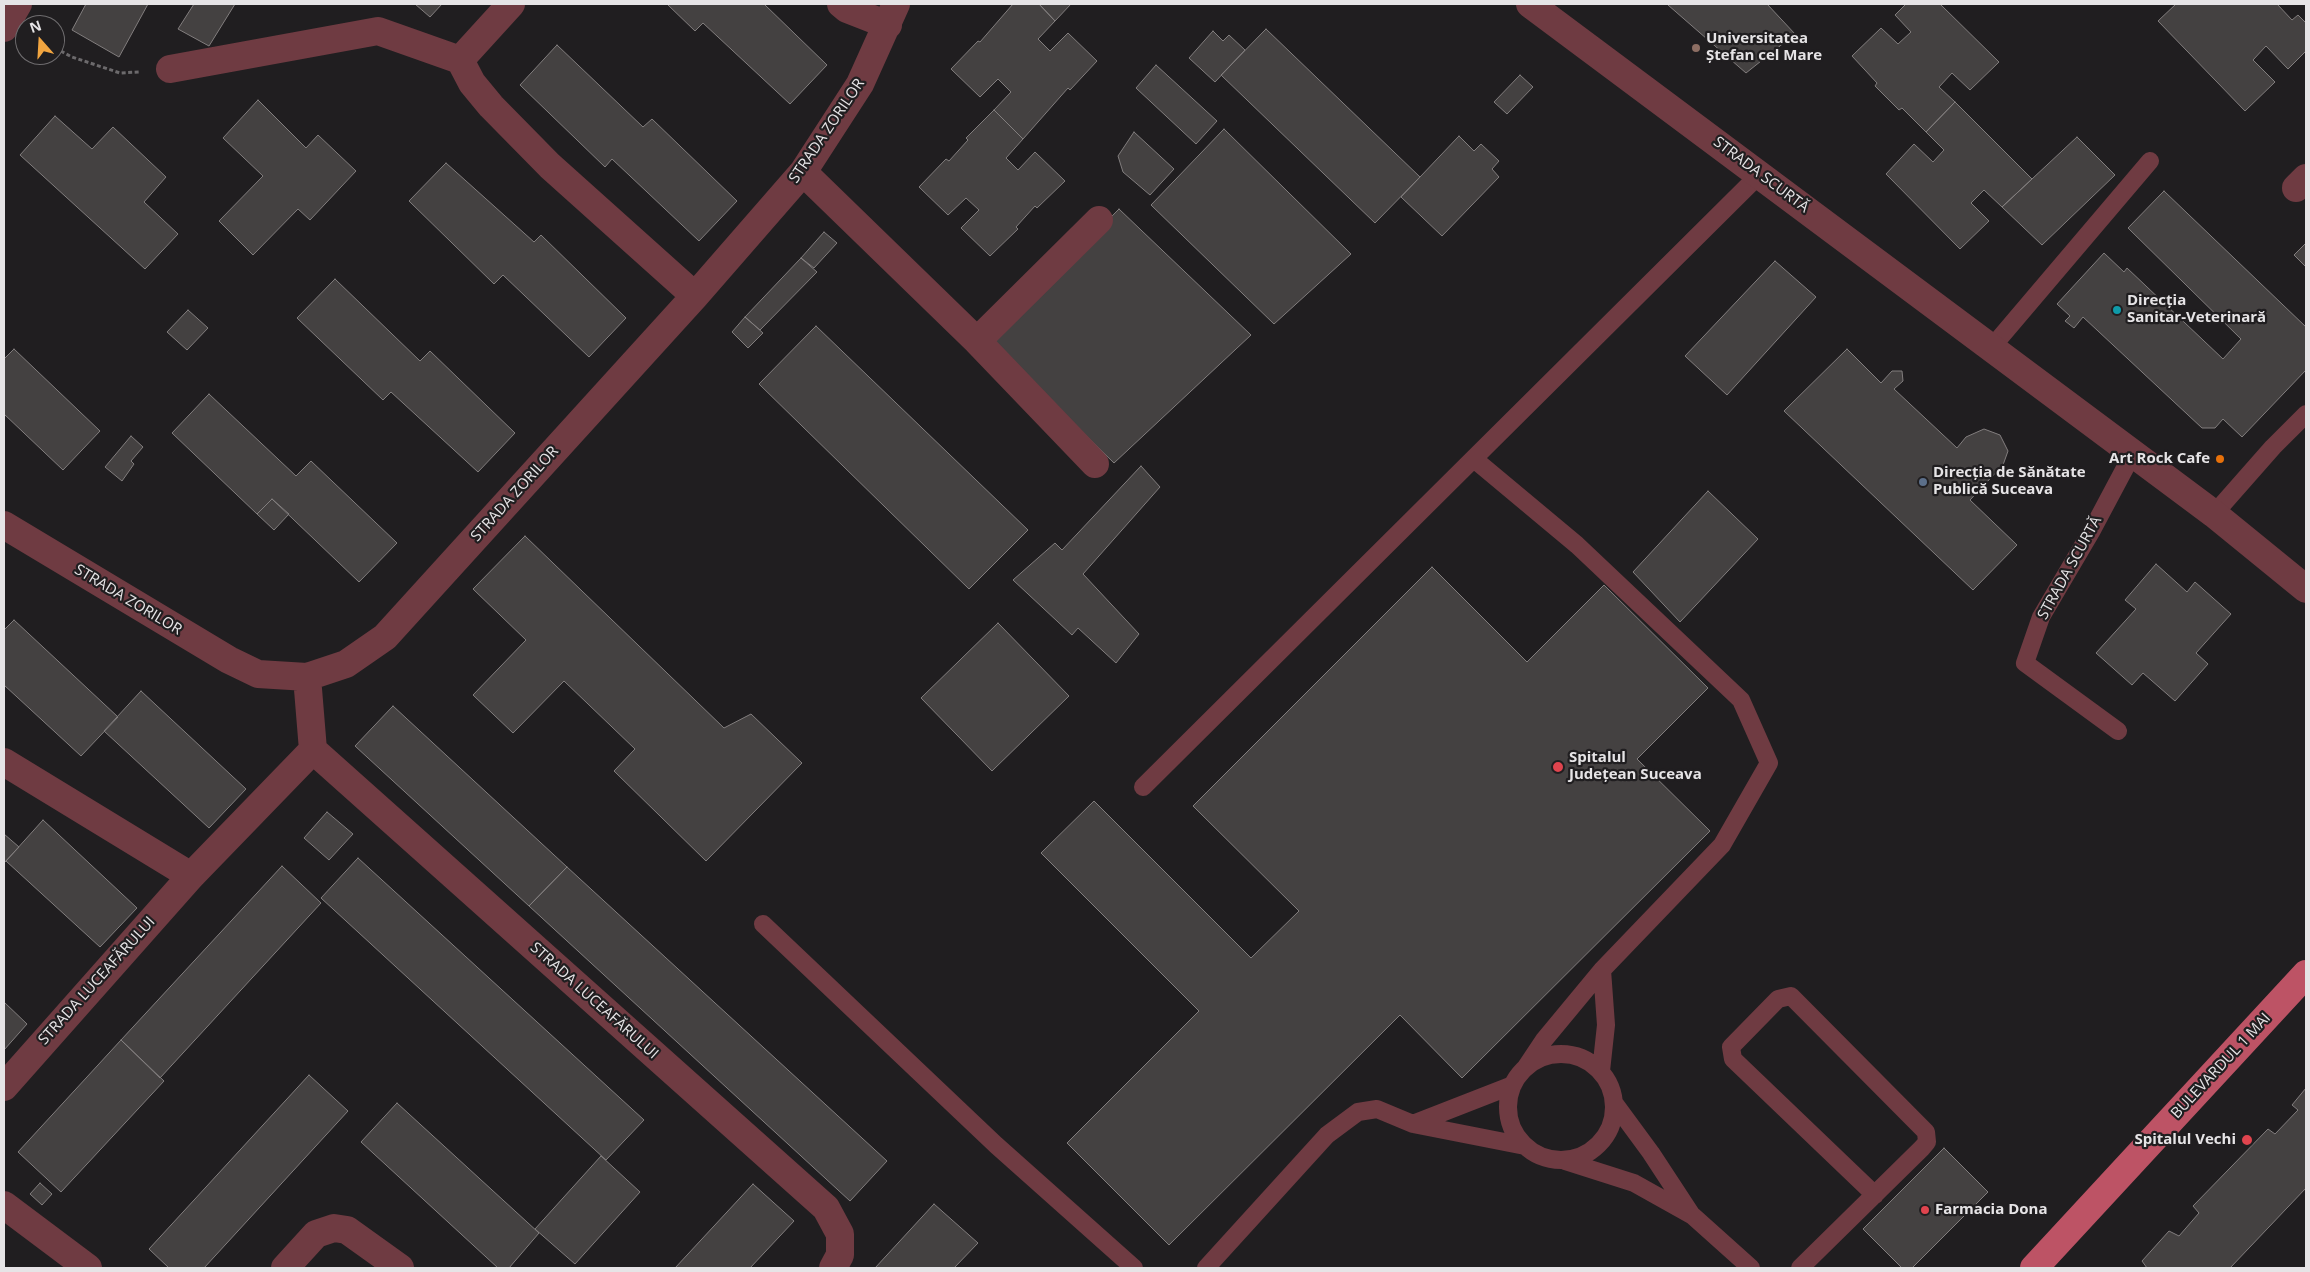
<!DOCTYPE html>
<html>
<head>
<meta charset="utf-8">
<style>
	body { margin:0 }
	#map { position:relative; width:2310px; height:1272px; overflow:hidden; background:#201e20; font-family:"Open Sans",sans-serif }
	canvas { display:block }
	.frame { position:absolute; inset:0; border:5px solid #e6e4e6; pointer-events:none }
	.north { position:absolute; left:15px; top:15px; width:50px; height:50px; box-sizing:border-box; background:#201e20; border:1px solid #6f6d6f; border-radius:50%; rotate:341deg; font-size:14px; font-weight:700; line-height:20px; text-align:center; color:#e6e4e6 }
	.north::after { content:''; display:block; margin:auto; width:18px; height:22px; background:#f1a540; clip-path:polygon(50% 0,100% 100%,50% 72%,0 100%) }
</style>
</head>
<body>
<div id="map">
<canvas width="2310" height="1272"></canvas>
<div class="frame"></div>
<div class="north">N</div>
</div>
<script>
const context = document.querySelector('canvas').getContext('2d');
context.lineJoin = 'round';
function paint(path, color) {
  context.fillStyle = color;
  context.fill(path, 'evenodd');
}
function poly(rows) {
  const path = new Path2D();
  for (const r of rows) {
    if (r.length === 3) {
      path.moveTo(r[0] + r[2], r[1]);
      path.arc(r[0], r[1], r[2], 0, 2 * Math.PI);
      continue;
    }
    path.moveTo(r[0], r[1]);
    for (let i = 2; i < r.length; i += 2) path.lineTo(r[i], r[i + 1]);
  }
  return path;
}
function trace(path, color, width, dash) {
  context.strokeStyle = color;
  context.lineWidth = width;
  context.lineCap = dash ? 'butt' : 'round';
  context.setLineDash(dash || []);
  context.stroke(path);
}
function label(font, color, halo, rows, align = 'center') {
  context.font = font + ' "Open Sans",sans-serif';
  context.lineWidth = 4.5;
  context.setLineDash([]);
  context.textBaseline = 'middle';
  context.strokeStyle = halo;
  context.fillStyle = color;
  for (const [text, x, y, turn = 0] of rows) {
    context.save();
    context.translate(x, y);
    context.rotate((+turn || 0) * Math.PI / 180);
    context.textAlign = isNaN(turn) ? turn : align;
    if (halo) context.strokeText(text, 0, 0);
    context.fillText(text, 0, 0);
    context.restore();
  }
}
const building = poly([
	[86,4,148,4,119,57,72,30,86,4],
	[194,4,235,4,209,46,178,29,194,4],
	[415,4,442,4,430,17,415,4],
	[667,4,764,4,827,65,790,104,703,23,695,31,667,4],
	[1013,4,1039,4,1055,21,1038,39,1050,51,1068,33,1097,61,1070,90,1068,88,1023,139,994,110,1011,92,998,79,980,97,951,69,978,41,980,42,1013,4],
	[1039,4,1071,4,1055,21,1039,4],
	[1669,4,1767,4,1795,34,1746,73,1668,5,1669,4],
	[1906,4,1940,4,1999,62,1970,90,1952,73,1939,87,1955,102,1926,132,1902,108,1899,110,1875,86,1877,83,1852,56,1881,28,1898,44,1911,32,1895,15,1906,4],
	[2176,4,2277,4,2292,20,2298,15,2306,23,2306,51,2288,69,2266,46,2253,60,2275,82,2245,111,2158,21,2176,4],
	[1266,29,1420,177,1375,223,1221,75,1266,29],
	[1213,31,1223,41,1229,35,1245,50,1215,82,1189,58,1213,31],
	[557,45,643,127,652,119,737,201,699,241,612,159,605,167,520,85,557,45],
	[1156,65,1217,121,1196,144,1136,88,1156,65],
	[1520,75,1533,87,1507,114,1494,102,1520,75],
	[258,100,306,148,318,135,356,171,310,220,298,209,253,255,219,221,263,176,223,138,258,100],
	[1955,102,2032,179,2002,207,1984,190,1971,203,1989,221,1960,249,1886,174,1914,144,1933,162,1944,150,1926,132,1955,102],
	[994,110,1023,139,1006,158,1018,170,1035,152,1065,181,1037,208,1035,206,1016,227,1018,229,990,256,961,228,979,210,966,198,948,215,919,187,946,159,949,161,968,140,966,138,994,110],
	[55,116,92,149,113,127,166,177,144,202,178,234,145,269,20,155,55,116],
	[1224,129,1351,254,1274,324,1151,205,1224,129],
	[1134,132,1174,169,1150,195,1123,172,1118,156,1134,132],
	[1459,136,1474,151,1481,144,1499,161,1492,169,1499,177,1442,236,1401,197,1459,136],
	[2077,137,2115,175,2042,245,2002,207,2077,137],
	[446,163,534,242,541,235,626,318,589,357,503,275,494,284,409,201,446,163],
	[2164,191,2306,327,2306,370,2242,437,2223,419,2215,428,2202,428,2083,317,2074,328,2065,321,2070,316,2057,304,2104,253,2124,272,2127,268,2223,359,2241,339,2128,228,2164,191],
	[1119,209,1251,335,1114,463,989,341,1119,209],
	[824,232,837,243,814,268,801,258,824,232],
	[2306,243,2306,267,2294,255,2306,243],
	[801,258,817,272,760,330,745,317,801,258],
	[1775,261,1816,297,1727,395,1685,356,1775,261],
	[335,279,420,361,430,351,515,433,478,472,391,392,383,400,297,318,335,279],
	[188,310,208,328,187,350,167,332,188,310],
	[745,317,763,333,748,348,732,332,745,317],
	[816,326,1028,530,969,589,759,384,816,326],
	[14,349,100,431,63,470,4,414,4,359,14,349],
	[1847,349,1881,383,1892,371,1902,371,1903,381,1894,389,1957,448,1966,437,1984,429,2000,435,2008,451,2003,465,1970,500,2017,545,1973,590,1784,411,1847,349],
	[209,394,296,476,311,461,397,543,359,582,272,499,257,514,172,433,209,394],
	[131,436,143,447,131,461,134,464,122,481,105,467,131,436],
	[1141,466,1160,487,1083,574,1139,634,1116,663,1078,628,1072,635,1013,580,1055,543,1062,550,1141,466],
	[1708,491,1758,539,1680,622,1633,572,1708,491],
	[272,499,289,514,274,530,257,514,272,499],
	[525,536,724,728,751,714,802,763,706,861,614,771,635,749,564,681,513,733,473,695,526,640,473,589,525,536],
	[2156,564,2187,592,2195,582,2231,614,2196,653,2208,664,2175,701,2143,673,2132,685,2096,653,2136,609,2125,600,2156,564],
	[1432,567,1527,662,1604,585,1708,688,1637,759,1710,831,1462,1078,1400,1015,1169,1245,1067,1143,1199,1011,1041,853,1094,801,1251,958,1299,911,1193,806,1432,567],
	[14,620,118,717,81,756,4,685,4,630,14,620],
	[998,623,1069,696,992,771,921,698,998,623],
	[141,691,246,789,209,828,104,731,141,691],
	[393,706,567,867,529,906,355,746,393,706],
	[327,812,353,834,329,860,304,838,327,812],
	[43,820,137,908,100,947,6,861,43,820],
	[4,834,19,847,4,863,4,834],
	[358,858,644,1120,606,1160,321,898,358,858],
	[282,866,321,903,160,1078,121,1040,282,866],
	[567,867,887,1161,850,1201,529,906,567,867],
	[4,1002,27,1024,4,1050,4,1002],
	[121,1040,164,1081,61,1192,18,1152,121,1040],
	[309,1075,348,1111,204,1268,169,1268,149,1249,309,1075],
	[2306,1088,2306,1188,2230,1268,2147,1268,2142,1261,2169,1231,2179,1236,2199,1213,2193,1206,2268,1129,2275,1134,2298,1110,2292,1105,2306,1088],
	[397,1103,539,1233,509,1268,498,1268,361,1142,397,1103],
	[1944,1148,1988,1192,1912,1268,1902,1268,1863,1229,1944,1148],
	[601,1156,640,1192,575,1264,535,1229,601,1156],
	[40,1183,52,1194,42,1205,30,1194,40,1183],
	[753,1184,794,1221,750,1268,675,1268,753,1184],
	[934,1204,978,1243,954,1268,875,1268,934,1204]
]);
paint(building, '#444141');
trace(building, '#827e7e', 1);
trace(poly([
	[55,48,72,57,120,73,139,72]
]), '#6c6a6c', 3, [4, 2.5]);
trace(poly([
	[1992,347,2150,161],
	[1474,459,1577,545,1741,700,1769,763,1722,845,1602,970,1544,1040,1526,1067],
	[2214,514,2273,447,2306,414],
	[2118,731,2025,663,2041,617,2091,532,2133,453],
	[1143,787,1760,174],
	[763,924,996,1145,1134,1268],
	[1561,1107,53],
	[1601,1071,1606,1025,1602,970],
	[1615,1104,1651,1153,1691,1214],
	[1413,1124,1513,1085],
	[1565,1161,1634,1183,1693,1216,1751,1268],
	[1206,1268,1327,1135,1358,1112,1377,1109,1413,1124,1525,1146],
	[1800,1268,1922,1148,1927,1142,1926,1132,1791,996,1778,999,1731,1047,1733,1059,1875,1195]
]), '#6f3b42', 18);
trace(poly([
	[841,4,847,9,888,25],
	[1530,4,2214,514,2306,589],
	[4,28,18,4],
	[460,60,511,4],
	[170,69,378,31,460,60,472,83,491,106,550,166,695,296],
	[803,172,977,341,1095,464],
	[2296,188,2306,178],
	[977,341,1099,220],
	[4,525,229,660,258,674,307,677,346,664,385,637,695,296,803,172,860,84,896,4],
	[307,677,313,750,826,1208,840,1234,840,1255,833,1268],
	[4,762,191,876],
	[4,1087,191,876,313,750],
	[4,1205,88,1268],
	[285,1268,316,1234,334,1228,347,1230,400,1268]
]), '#6f3b42', 28);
trace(poly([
	[2034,1268,2306,974]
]), '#bd5365', 28);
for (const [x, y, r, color] of [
	[1696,48,5,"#8d6e63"],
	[2117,310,5,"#0f9aa8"],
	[2220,459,5,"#e8710a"],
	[1923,482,5,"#5c6f8a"],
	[1558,767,6,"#e0444e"],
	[2247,1140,6,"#e0444e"],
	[1925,1210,5,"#e0444e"]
]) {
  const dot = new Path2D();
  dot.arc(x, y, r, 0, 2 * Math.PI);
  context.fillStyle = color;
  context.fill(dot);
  trace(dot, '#201e20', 2);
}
label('bold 15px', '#e6e4e6', '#201e20', [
	["Universitatea",1706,39],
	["Ștefan cel Mare",1706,56],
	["Direcția",2127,301],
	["Sanitar-Veterinară",2127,318],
	["Art Rock Cafe",2210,459,"right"],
	["Direcția de Sănătate",1933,473],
	["Publică Suceava",1933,490],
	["Spitalul",1569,758],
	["Județean Suceava",1569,775],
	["Spitalul Vechi",2236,1140,"right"],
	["Farmacia Dona",1935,1210]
], 'left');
label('15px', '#e6e4e6', '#201e20', [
	["STRADA ZORILOR",827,131,-56],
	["STRADA SCURTĂ",1761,175,37],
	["STRADA ZORILOR",515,494,-48],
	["STRADA SCURTĂ",2070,568,-61],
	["STRADA ZORILOR",128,600,31],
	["STRADA LUCEAFĂRULUI",97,981,-48],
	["STRADA LUCEAFĂRULUI",594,1001,42],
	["BULEVARDUL 1 MAI",2221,1066,-47]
]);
</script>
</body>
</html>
